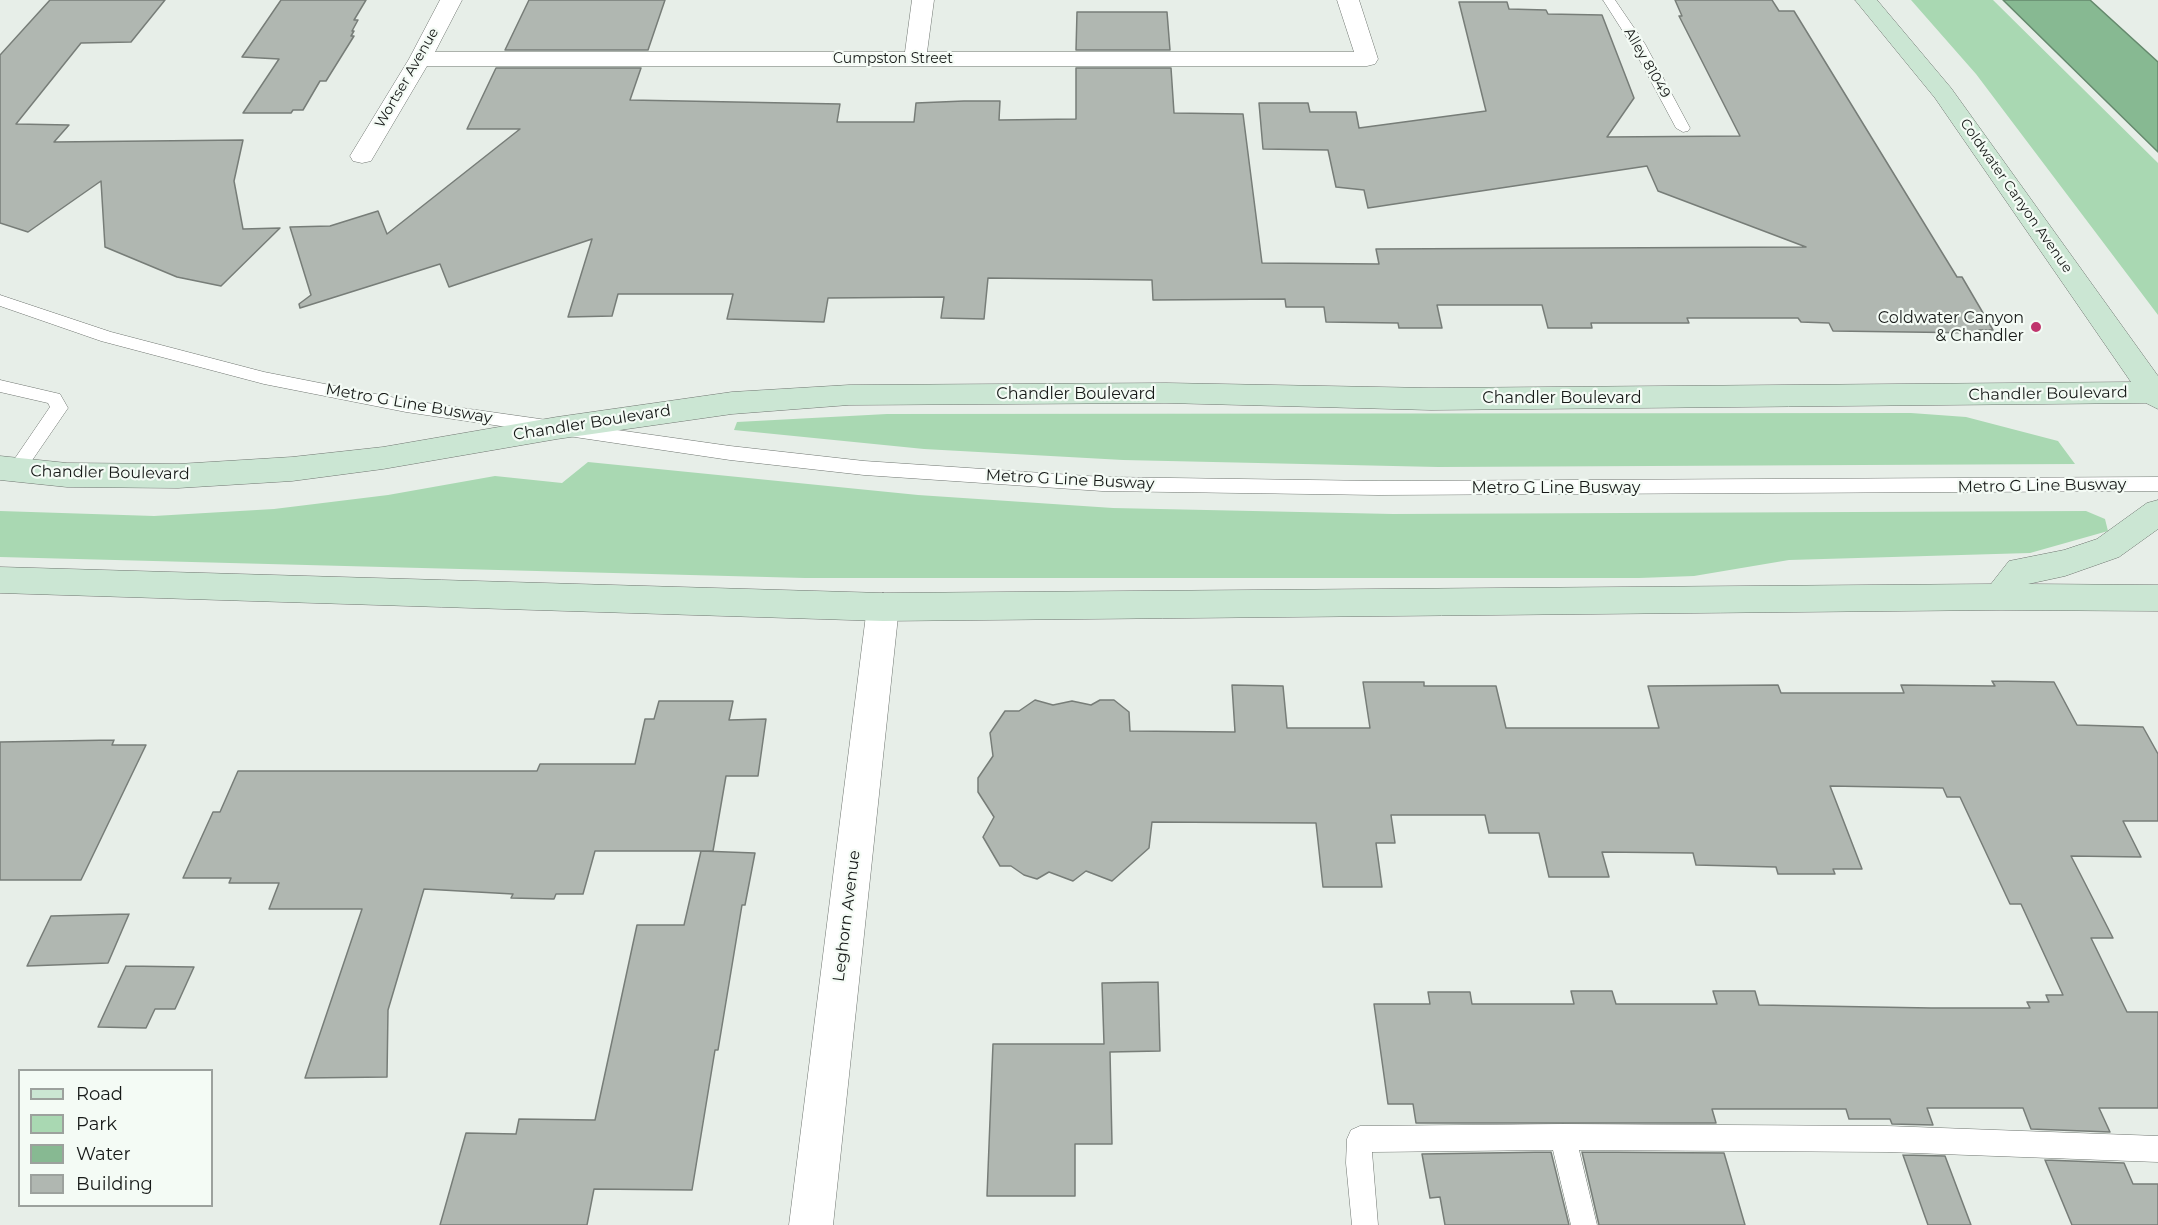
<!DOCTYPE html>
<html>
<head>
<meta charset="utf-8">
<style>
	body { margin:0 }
	#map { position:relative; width:2158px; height:1225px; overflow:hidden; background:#e7eee8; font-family:Montserrat,sans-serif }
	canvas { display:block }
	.legend { position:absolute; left:18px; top:1069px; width:195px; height:138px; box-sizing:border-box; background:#f4fbf5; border:2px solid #9ca19d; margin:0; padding:8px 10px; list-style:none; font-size:18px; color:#171a18 }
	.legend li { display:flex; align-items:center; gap:12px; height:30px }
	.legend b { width:30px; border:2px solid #9ca19d }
</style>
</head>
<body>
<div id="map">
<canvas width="2158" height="1225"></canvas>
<ul class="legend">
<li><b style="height:8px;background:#cbe6d3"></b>Road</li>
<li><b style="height:16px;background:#a9d8b2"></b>Park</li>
<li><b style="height:16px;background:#87b992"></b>Water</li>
<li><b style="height:16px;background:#b0b7b1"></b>Building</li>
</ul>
</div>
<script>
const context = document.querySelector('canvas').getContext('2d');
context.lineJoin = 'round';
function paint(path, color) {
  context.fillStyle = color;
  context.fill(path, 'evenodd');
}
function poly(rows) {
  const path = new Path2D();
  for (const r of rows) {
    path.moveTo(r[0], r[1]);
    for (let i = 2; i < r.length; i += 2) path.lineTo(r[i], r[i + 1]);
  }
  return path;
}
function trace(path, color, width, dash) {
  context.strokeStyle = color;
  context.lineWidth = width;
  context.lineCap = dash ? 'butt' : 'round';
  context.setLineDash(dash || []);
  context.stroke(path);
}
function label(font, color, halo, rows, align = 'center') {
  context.font = font + ' Montserrat,sans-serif';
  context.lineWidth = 4.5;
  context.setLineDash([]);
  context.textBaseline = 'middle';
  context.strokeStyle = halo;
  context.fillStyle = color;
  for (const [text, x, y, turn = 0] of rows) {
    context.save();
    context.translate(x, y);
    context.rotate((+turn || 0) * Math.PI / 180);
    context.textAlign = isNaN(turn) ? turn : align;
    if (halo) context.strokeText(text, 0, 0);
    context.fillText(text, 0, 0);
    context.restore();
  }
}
paint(poly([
	[1911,0,1993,0,2158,163,2158,315,1976,74],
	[1911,413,1966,417,2058,441,2075,464,1438,467,1123,460,924,449,734,430,737,422,887,414],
	[588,462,918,495,1113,508,1393,514,2086,511,2105,519,2108,531,2030,553,1789,560,1694,576,1639,578,805,578,0,557,0,511,154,516,274,509,388,495,495,476,562,483]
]), '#a9d8b2');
const water = poly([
	[2003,0,2090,0,2158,62,2158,152,2003,0]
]);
paint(water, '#87b992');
trace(water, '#65896d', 1.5);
const building = poly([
	[50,0,165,0,131,42,81,43,16,124,69,125,54,142,243,140,234,181,243,229,280,228,221,286,177,277,105,247,101,181,28,232,0,223,0,55,50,0],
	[281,0,366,0,354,20,358,20,352,31,354,31,351,36,354,36,326,81,320,81,303,110,293,110,291,113,243,113,279,59,242,57,281,0],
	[529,0,665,0,648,50,505,50,529,0],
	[1675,0,1772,0,1779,11,1794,11,1957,277,1962,277,1993,330,1979,330,1981,333,1833,331,1829,323,1801,322,1798,318,1687,318,1689,323,1591,323,1592,328,1548,328,1542,305,1437,305,1442,328,1399,328,1398,323,1326,322,1324,307,1286,307,1285,299,1153,300,1152,280,988,278,984,319,941,318,944,297,828,298,824,322,727,319,733,294,618,294,612,316,568,317,592,239,449,287,440,264,300,308,299,304,311,295,290,227,330,226,378,211,387,234,520,129,467,129,496,68,641,68,630,100,840,104,837,122,914,122,916,103,964,101,1000,101,999,120,1076,119,1076,68,1171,68,1174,113,1243,114,1262,263,1379,264,1376,249,1806,247,1658,191,1647,166,1368,208,1364,190,1336,187,1328,150,1263,149,1259,103,1308,103,1310,112,1356,112,1359,128,1486,111,1459,2,1507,2,1509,9,1546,10,1548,14,1602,15,1634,98,1607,137,1740,136,1679,16,1682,16,1675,0],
	[1077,12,1167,12,1170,50,1076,50,1077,12],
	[1992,681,2054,682,2077,725,2143,727,2158,754,2158,821,2123,821,2141,857,2071,856,2113,938,2091,938,2127,1012,2158,1012,2158,1108,2099,1108,2110,1132,2031,1129,2023,1108,1927,1108,1933,1125,1892,1124,1890,1119,1849,1119,1846,1109,1712,1109,1716,1123,1416,1123,1413,1104,1388,1104,1374,1004,1430,1004,1428,992,1470,992,1472,1004,1574,1004,1571,991,1612,991,1616,1004,1717,1004,1713,991,1755,991,1759,1005,1931,1008,2030,1008,2027,1002,2049,1002,2046,995,2063,995,2021,904,2010,904,1960,797,1947,797,1943,788,1830,786,1862,869,1833,869,1835,874,1778,874,1776,867,1696,865,1693,853,1602,852,1609,877,1549,877,1539,833,1489,833,1485,815,1391,815,1395,843,1376,843,1382,887,1323,887,1316,823,1152,822,1149,848,1112,881,1086,871,1073,881,1049,872,1037,879,1024,875,1011,866,1000,866,983,837,994,817,978,792,978,778,993,756,990,733,1005,711,1019,711,1035,700,1053,705,1072,701,1091,705,1100,700,1114,700,1129,712,1130,731,1235,732,1232,685,1283,686,1287,728,1370,728,1363,682,1424,682,1424,686,1496,686,1506,728,1659,728,1648,686,1778,685,1781,693,1904,693,1901,685,1995,686,1992,681],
	[659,701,733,701,729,720,766,719,758,776,726,776,713,851,595,851,583,894,556,894,554,899,511,898,513,894,424,889,388,1010,387,1077,305,1078,362,909,269,909,279,883,229,883,231,878,183,878,213,812,220,812,238,771,537,771,540,764,635,764,645,719,654,719,659,701],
	[114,740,112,745,146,745,81,880,0,880,0,742,114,740],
	[701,851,755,853,745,905,742,905,718,1050,715,1050,692,1190,594,1189,587,1225,440,1225,466,1133,516,1134,519,1119,595,1120,637,925,684,925,701,851],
	[129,914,108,963,27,966,51,916,129,914],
	[126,966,194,967,175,1009,155,1009,146,1028,98,1027,126,966],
	[1158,982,1160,1051,1110,1052,1112,1144,1075,1144,1075,1196,987,1196,993,1044,1104,1044,1102,983,1158,982],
	[1551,1152,1569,1225,1445,1225,1440,1197,1430,1198,1422,1154,1551,1152],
	[1582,1152,1724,1153,1745,1225,1599,1225,1582,1152],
	[1903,1155,1945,1156,1971,1225,1928,1225,1903,1155],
	[2045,1160,2124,1163,2133,1184,2158,1184,2158,1225,2072,1225,2045,1160]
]);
paint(building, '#b0b7b1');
trace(building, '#777d78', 1.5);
const lane = poly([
	[1603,0,1615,0,1645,44,1690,128,1688,131,1683,132,1676,128,1631,44,1603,0],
	[0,295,111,332,264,372,406,400,730,446,864,461,1102,477,1378,481,2158,477,2158,491,1378,495,1102,491,864,475,730,460,406,412,264,384,101,341,0,306,0,295],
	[0,380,60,394,68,408,22,475,16,477,10,475,7,470,50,407,48,403,0,392,0,380],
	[1563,1124,1887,1126,2158,1136,2158,1162,1887,1152,1579,1150,1597,1225,1571,1225,1553,1150,1372,1152,1378,1225,1352,1225,1346,1163,1347,1139,1351,1130,1360,1126,1563,1124]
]);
const street = poly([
	[440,0,462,0,435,52,905,52,912,0,934,0,927,52,1354,52,1337,0,1359,0,1378,59,1375,64,1367,66,427,66,371,161,362,163,353,161,350,156,409,59,440,0],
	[883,593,895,597,899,607,833,1225,789,1225,867,607,871,597,883,593]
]);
const secondary = poly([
	[1855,0,1877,0,1951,88,2158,376,2158,409,2146,403,1431,410,1166,403,849,405,732,414,557,439,383,469,292,481,178,488,67,487,0,480,0,456,67,463,178,464,292,457,383,447,557,417,732,392,849,385,1166,383,1431,388,2131,382,1935,98,1855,0],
	[2158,500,2158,529,2119,557,2065,576,2028,584,2158,585,2158,611,2000,610,883,621,0,593,0,567,883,593,1991,584,2009,561,2064,550,2097,539,2147,503,2158,500]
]);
trace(lane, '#707671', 1);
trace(street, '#707671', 1);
trace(secondary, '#707671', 1);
paint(lane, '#fff');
paint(street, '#fff');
paint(secondary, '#cbe6d3');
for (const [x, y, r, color] of [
	[2036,327,6,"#c0356d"]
]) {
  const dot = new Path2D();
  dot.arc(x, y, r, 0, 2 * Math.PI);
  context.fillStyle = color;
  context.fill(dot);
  trace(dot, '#f4fbf5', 2);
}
label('14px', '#171a18', '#f4fbf5', [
	["Cumpston Street",893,59],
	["Alley 81049",1647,63,60],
	["Wortser Avenue",407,78,-60],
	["Coldwater Canyon Avenue",2016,196,55]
]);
label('16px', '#171a18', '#f4fbf5', [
	["Coldwater Canyon",2024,318],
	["& Chandler",2024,336]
], 'right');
label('16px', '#171a18', '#f4fbf5', [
	["Chandler Boulevard",1076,394],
	["Chandler Boulevard",2048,394,-1],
	["Chandler Boulevard",1562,398],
	["Metro G Line Busway",409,404,10],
	["Chandler Boulevard",592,423,-9],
	["Chandler Boulevard",110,473,1],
	["Metro G Line Busway",1070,480,3],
	["Metro G Line Busway",2042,486,-1],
	["Metro G Line Busway",1556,488],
	["Leghorn Avenue",847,916,-83]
]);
</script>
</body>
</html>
